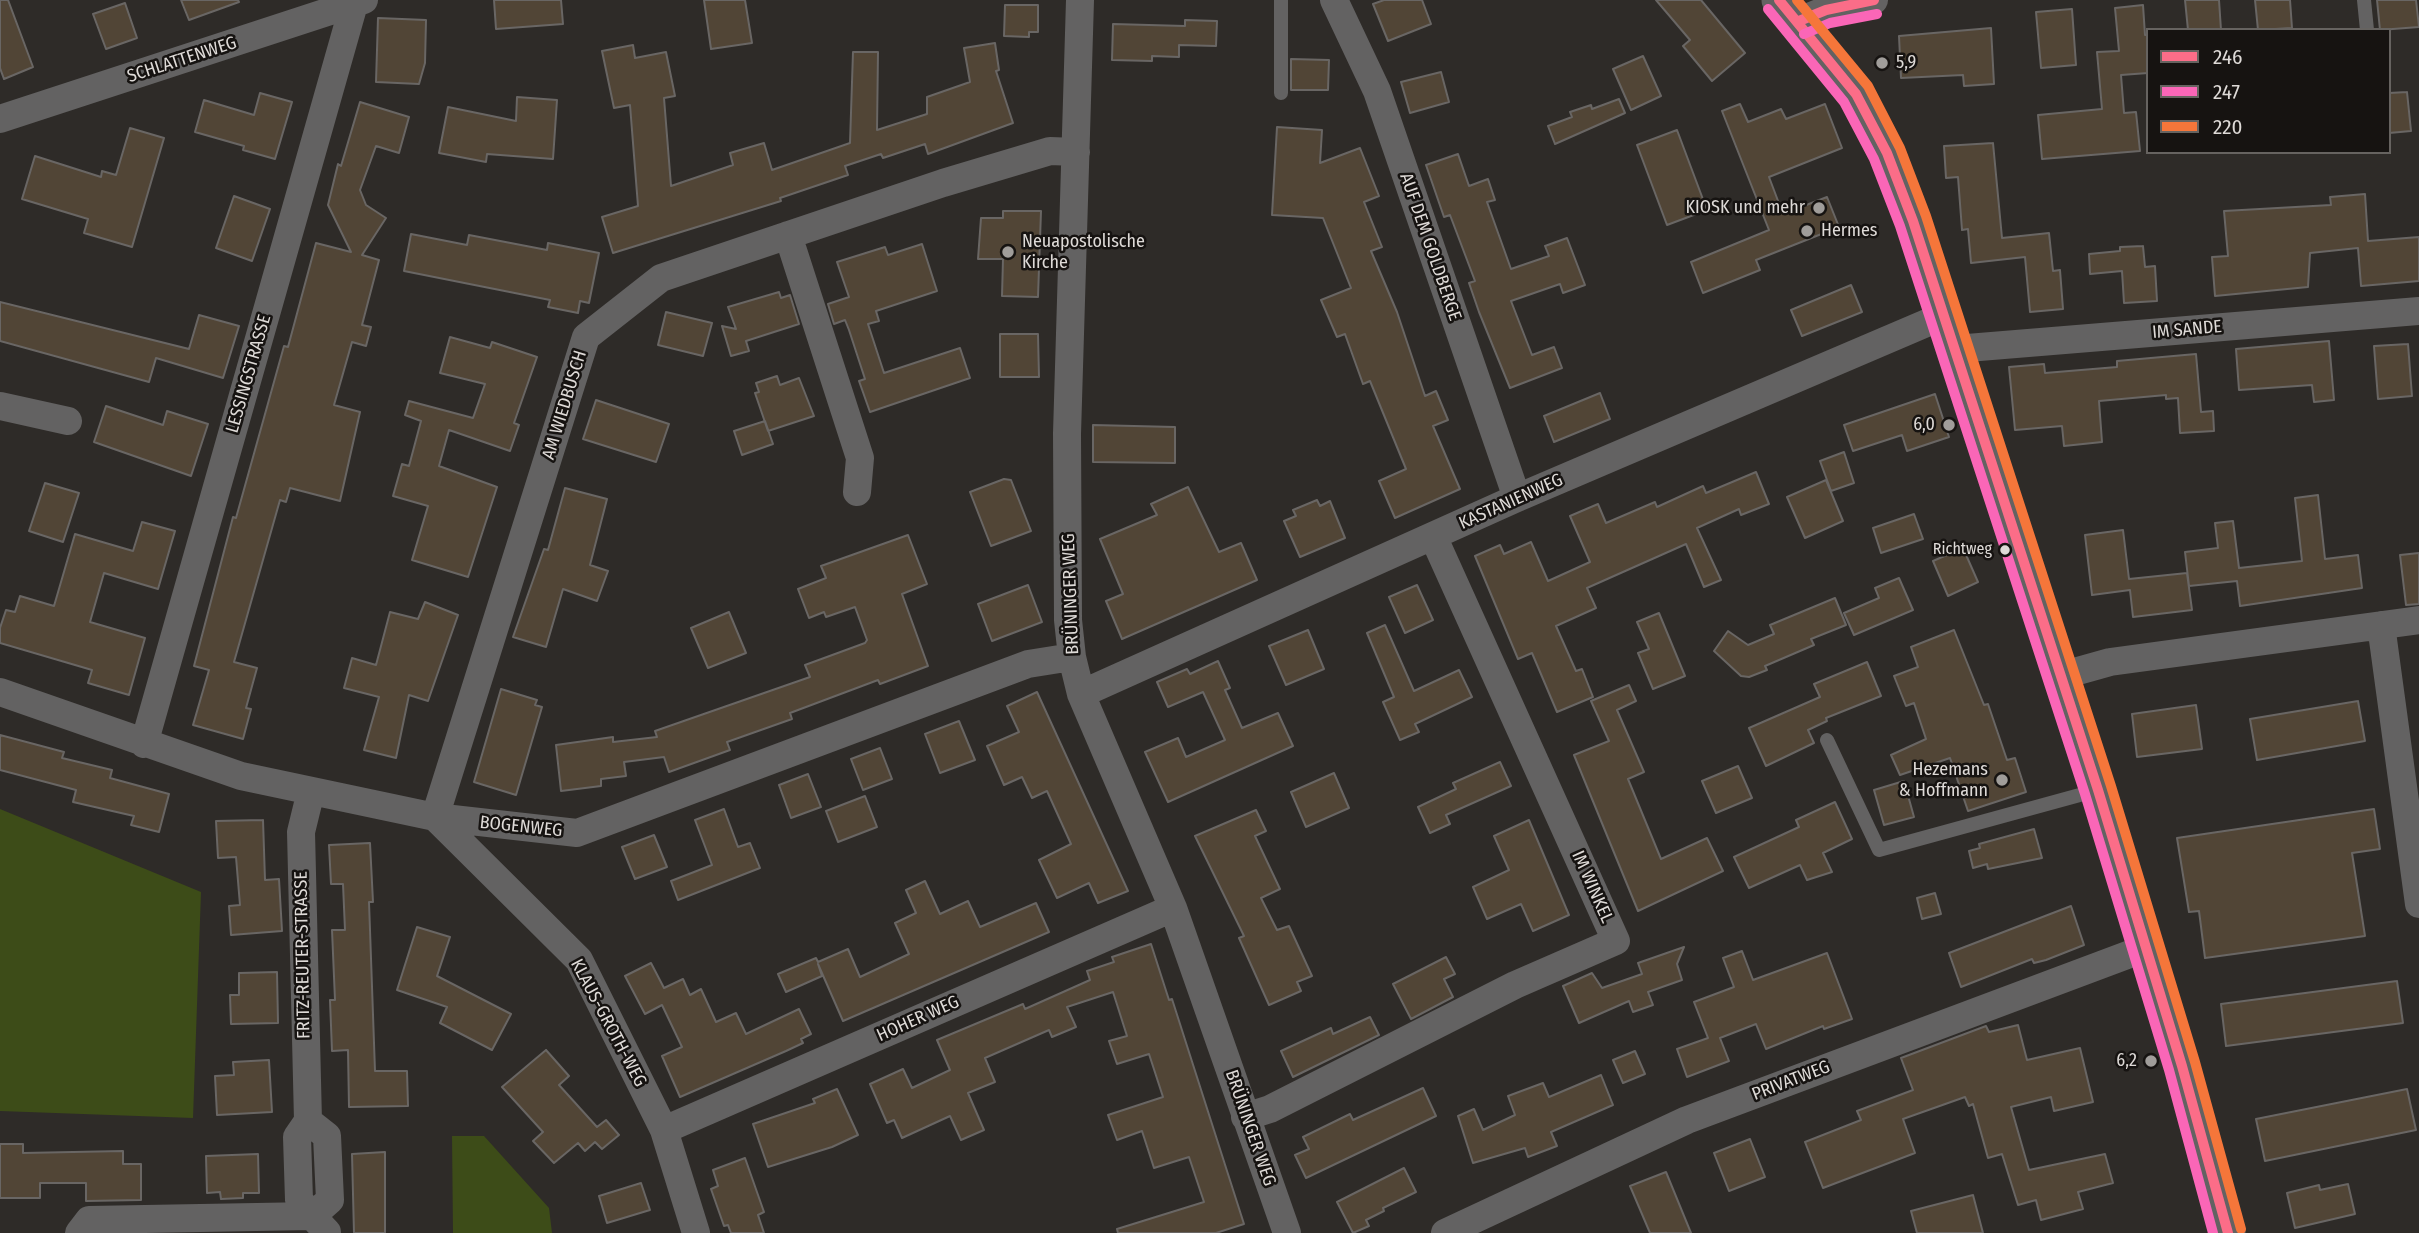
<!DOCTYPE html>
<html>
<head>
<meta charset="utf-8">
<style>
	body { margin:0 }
	#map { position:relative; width:2419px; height:1233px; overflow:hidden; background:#2e2b28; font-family:"Fira Sans Condensed",sans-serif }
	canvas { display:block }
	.legend { position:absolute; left:2146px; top:28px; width:245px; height:126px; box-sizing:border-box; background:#161311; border:2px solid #666360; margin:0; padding:9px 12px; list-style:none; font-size:21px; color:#dedad7 }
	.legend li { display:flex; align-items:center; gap:14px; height:35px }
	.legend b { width:35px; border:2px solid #666360 }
</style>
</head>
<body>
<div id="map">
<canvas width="2419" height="1233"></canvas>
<ul class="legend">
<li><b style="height:9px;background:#fb6d88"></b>246</li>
<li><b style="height:9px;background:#fa66b7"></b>247</li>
<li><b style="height:9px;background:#f5763a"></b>220</li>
</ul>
</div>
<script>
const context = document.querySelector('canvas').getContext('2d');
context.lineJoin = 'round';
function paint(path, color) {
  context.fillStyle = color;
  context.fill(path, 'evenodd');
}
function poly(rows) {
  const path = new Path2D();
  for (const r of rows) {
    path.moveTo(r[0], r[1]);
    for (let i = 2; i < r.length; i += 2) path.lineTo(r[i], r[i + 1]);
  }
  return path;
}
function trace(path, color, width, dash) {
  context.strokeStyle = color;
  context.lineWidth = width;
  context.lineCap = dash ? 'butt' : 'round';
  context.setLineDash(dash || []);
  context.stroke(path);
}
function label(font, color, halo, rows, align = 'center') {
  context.font = font + ' "Fira Sans Condensed",sans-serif';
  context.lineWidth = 5;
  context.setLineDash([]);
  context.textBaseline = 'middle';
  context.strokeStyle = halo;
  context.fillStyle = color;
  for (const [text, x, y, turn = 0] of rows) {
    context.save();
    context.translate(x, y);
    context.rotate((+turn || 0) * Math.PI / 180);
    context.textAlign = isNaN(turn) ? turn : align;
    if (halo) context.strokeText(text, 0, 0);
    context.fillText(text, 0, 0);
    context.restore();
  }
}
paint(poly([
	[0,809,201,892,193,1118,0,1111],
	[452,1136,484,1136,549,1208,552,1233,453,1233]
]), '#3d4c18');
const building = poly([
	[0,0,8,0,33,67,4,79,0,68,0,0],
	[181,0,238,0,239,2,189,20,181,0],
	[494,0,561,0,563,24,496,29,494,0],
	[704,0,745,0,752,43,711,49,704,0],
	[1384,0,1422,0,1431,24,1388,41,1373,4,1384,0],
	[1656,0,1701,0,1745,53,1712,81,1683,46,1690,40,1656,0],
	[2185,0,2219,0,2221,30,2188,30,2185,0],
	[2255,0,2290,0,2292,28,2258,30,2255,0],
	[2377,0,2416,0,2419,27,2380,30,2377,0],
	[125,3,137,38,106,49,93,14,125,3],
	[1005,5,1038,5,1038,32,1029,32,1029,37,1004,36,1005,5],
	[2143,5,2145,35,2148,35,2148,73,2121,75,2124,113,2136,112,2140,151,2042,159,2038,115,2102,109,2097,52,2119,51,2115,8,2143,5],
	[2072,9,2076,65,2041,68,2036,12,2072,9],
	[378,18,426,20,425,63,419,84,376,82,378,18],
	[1185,20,1217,21,1216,46,1179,45,1179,57,1152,56,1152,61,1112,60,1113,24,1185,26,1185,20],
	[1991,28,1994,84,1964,86,1963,75,1901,78,1899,36,1991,28],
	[995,43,999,70,996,71,1013,123,928,154,925,144,883,158,881,154,845,166,848,175,780,198,781,201,613,253,602,217,638,206,630,105,614,108,602,51,633,45,635,58,666,52,675,96,664,98,671,186,733,165,730,153,764,143,772,170,850,143,853,52,878,52,877,130,927,114,927,97,970,82,964,48,995,43],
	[1643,56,1661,96,1631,110,1613,69,1643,56],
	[1291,59,1329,60,1328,90,1291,90,1291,59],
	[1441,72,1449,102,1410,113,1401,82,1441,72],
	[2407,92,2411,131,2389,133,2389,93,2407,92],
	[260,93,292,102,275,159,243,150,244,146,195,132,204,100,254,115,260,93],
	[517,97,557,100,553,159,487,154,486,162,439,153,448,107,516,121,517,97],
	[1619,99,1625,113,1555,144,1548,126,1572,117,1570,112,1591,105,1592,109,1619,99],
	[360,102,409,117,399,153,376,146,360,190,366,205,386,218,362,255,379,260,362,325,371,327,366,346,352,342,334,405,360,412,340,501,290,488,286,502,280,500,234,662,257,668,246,708,251,709,243,739,193,725,209,670,194,666,233,517,236,518,284,346,288,347,316,243,351,252,328,205,338,164,341,166,360,102],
	[1740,104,1748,122,1781,109,1786,119,1825,104,1842,148,1769,177,1783,214,1827,197,1839,227,1756,260,1760,270,1703,293,1691,262,1769,230,1722,111,1740,104],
	[1277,127,1322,130,1320,163,1360,148,1379,196,1364,202,1382,247,1371,251,1397,312,1425,396,1436,391,1448,420,1433,426,1460,489,1395,518,1379,481,1406,469,1370,381,1363,384,1345,334,1337,337,1321,300,1351,288,1323,218,1272,215,1277,127],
	[130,128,164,138,132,247,84,233,88,219,22,199,35,156,101,177,102,171,116,175,130,128],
	[1677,130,1707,210,1667,225,1637,145,1677,130],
	[1993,143,2002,238,2049,233,2053,271,2060,270,2063,309,2030,312,2025,257,1971,263,1968,229,1962,230,1958,177,1946,178,1944,146,1993,143],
	[1458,154,1469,186,1488,179,1495,200,1487,202,1511,269,1549,256,1545,246,1567,238,1585,285,1563,293,1560,284,1511,301,1532,355,1554,347,1562,368,1510,388,1479,312,1469,283,1475,281,1450,215,1444,217,1426,165,1458,154],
	[2365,194,2368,241,2419,237,2419,281,2361,286,2358,248,2310,253,2308,287,2215,296,2212,257,2228,256,2224,211,2331,205,2330,197,2365,194],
	[234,196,270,209,252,261,216,248,234,196],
	[1003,211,1041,211,1038,297,1002,296,1003,259,978,259,981,218,1003,218,1003,211],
	[411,234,467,245,469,235,547,250,548,243,599,253,589,303,580,301,578,313,548,307,550,300,404,271,411,234],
	[922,244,937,291,876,311,879,321,868,324,884,373,960,348,970,378,870,412,859,381,865,379,849,330,845,320,834,324,828,304,849,297,837,262,885,247,888,255,922,244],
	[2143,246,2145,267,2155,266,2157,301,2124,303,2122,271,2090,274,2089,254,2120,251,2120,247,2143,246],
	[1851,285,1862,312,1802,336,1791,310,1851,285],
	[779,292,781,298,790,295,799,324,746,341,749,351,731,356,722,326,736,329,728,307,779,292],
	[0,302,189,349,199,315,239,326,223,378,156,358,149,382,0,341,0,302],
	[666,312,712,323,703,356,658,345,666,312],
	[1000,334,1038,334,1039,377,1000,377,1000,334],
	[450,337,490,348,492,342,537,357,514,423,519,425,510,451,449,430,439,466,497,487,468,577,412,560,428,506,393,496,402,464,409,466,421,421,405,415,409,401,473,418,485,384,440,373,450,337],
	[2329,341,2334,400,2314,402,2312,385,2239,390,2236,349,2329,341],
	[2408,344,2412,396,2378,399,2374,346,2408,344],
	[2196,354,2201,412,2213,411,2214,431,2180,433,2178,398,2166,399,2166,395,2099,401,2102,442,2064,446,2062,426,2015,430,2009,367,2044,364,2045,373,2117,367,2117,361,2196,354],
	[777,376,780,385,799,378,814,416,768,431,755,393,759,392,756,383,777,376],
	[1600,393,1610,419,1554,442,1544,416,1600,393],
	[1935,394,1949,437,1907,451,1902,435,1853,451,1844,425,1935,394],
	[596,400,669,424,656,462,583,439,596,400],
	[106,406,163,425,167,411,208,424,191,476,94,442,106,406],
	[765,421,773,444,742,455,734,431,765,421],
	[1093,425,1175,427,1175,463,1093,462,1093,425],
	[1844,452,1854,483,1831,491,1820,461,1844,452],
	[1756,472,1769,504,1741,515,1739,509,1697,528,1721,580,1704,587,1686,544,1587,588,1596,608,1556,626,1576,671,1582,669,1593,697,1557,712,1532,653,1518,659,1475,556,1500,545,1504,554,1531,542,1548,581,1590,562,1570,516,1598,504,1606,523,1655,502,1657,507,1703,486,1706,493,1756,472],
	[1004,479,1011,480,1031,531,991,546,970,492,1004,479],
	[1826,480,1843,521,1805,538,1787,497,1826,480],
	[45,483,79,493,63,542,29,531,45,483],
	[1188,487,1219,552,1241,543,1257,580,1122,639,1106,601,1123,594,1100,539,1157,515,1151,504,1188,487],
	[565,488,607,499,590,565,608,571,597,601,563,589,546,647,513,637,544,549,548,550,565,488],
	[2318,495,2325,559,2358,555,2362,588,2240,606,2237,581,2189,586,2185,552,2218,548,2215,523,2233,521,2239,568,2302,561,2295,498,2318,495],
	[1317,500,1320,506,1330,501,1345,538,1300,557,1284,521,1296,516,1293,510,1317,500],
	[1914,514,1923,539,1881,553,1873,528,1914,514],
	[142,522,175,531,158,589,104,573,90,622,145,638,129,695,88,683,92,670,0,643,0,628,6,610,15,612,20,596,54,606,75,534,133,551,142,522],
	[2123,530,2129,579,2187,573,2192,610,2133,617,2130,590,2092,595,2085,535,2123,530],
	[908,535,927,584,902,594,928,666,880,684,878,680,790,713,792,719,727,742,730,750,669,772,664,757,624,762,626,776,601,779,601,786,561,791,556,745,613,737,613,742,657,737,655,731,810,677,805,665,865,643,867,640,855,607,826,617,824,612,809,618,798,589,826,578,821,566,908,535],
	[1963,548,1978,582,1948,596,1933,561,1963,548],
	[2419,553,2419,604,2406,605,2400,555,2419,553],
	[1899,578,1913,610,1854,635,1844,613,1879,598,1875,588,1899,578],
	[1028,585,1042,622,992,641,978,604,1028,585],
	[1417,585,1433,620,1405,633,1389,597,1417,585],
	[1835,598,1846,625,1811,639,1814,645,1765,666,1767,670,1749,677,1741,676,1714,651,1728,631,1748,645,1774,634,1770,625,1835,598],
	[425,602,458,615,428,701,409,695,396,758,364,750,379,697,344,688,352,658,376,665,390,612,418,619,425,602],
	[729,612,746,653,708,668,691,628,729,612],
	[1659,613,1685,676,1653,689,1638,653,1649,649,1637,622,1659,613],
	[1385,625,1414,691,1459,670,1472,697,1415,724,1419,732,1400,740,1383,702,1394,697,1367,633,1385,625],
	[1308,630,1324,669,1286,685,1269,646,1308,630],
	[1954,630,1984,705,1988,704,2007,760,2015,758,2026,792,1968,811,1950,758,1900,775,1891,755,1926,739,1914,703,1906,706,1894,676,1918,667,1911,647,1954,630],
	[1218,661,1230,688,1225,690,1242,728,1278,713,1293,746,1168,802,1145,752,1178,738,1186,757,1225,740,1203,692,1168,707,1157,682,1187,669,1190,674,1218,661],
	[1867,662,1881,696,1826,718,1827,721,1808,730,1814,743,1766,766,1749,728,1820,697,1814,684,1867,662],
	[1629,685,1636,701,1617,710,1644,772,1628,779,1661,859,1707,838,1723,871,1638,911,1574,755,1609,741,1591,701,1629,685],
	[501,689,537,700,535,705,542,707,516,795,474,782,501,689],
	[1037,692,1128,891,1098,903,1089,883,1057,898,1039,860,1071,844,1047,791,1032,798,1022,777,1004,785,987,746,1019,732,1007,706,1037,692],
	[2358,701,2365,741,2257,760,2250,719,2358,701],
	[2196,705,2202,749,2137,757,2132,714,2196,705],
	[959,721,975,760,940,773,925,734,959,721],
	[0,735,64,752,62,758,112,770,110,778,169,794,159,832,131,825,134,816,73,802,76,790,0,770,0,735],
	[880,748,892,779,863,790,851,759,880,748],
	[1500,762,1511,786,1446,815,1450,824,1430,833,1418,807,1456,789,1453,783,1500,762],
	[1738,766,1752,798,1716,813,1702,781,1738,766],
	[1334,773,1349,808,1306,827,1291,792,1334,773],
	[808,774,821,807,791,818,779,785,808,774],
	[1904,781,1914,817,1884,825,1874,790,1904,781],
	[865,796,877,827,838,842,826,811,865,796],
	[1835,802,1852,839,1823,853,1832,872,1807,880,1800,865,1749,888,1734,857,1799,827,1796,820,1835,802],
	[724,809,738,847,750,843,760,868,678,900,671,881,712,865,695,820,724,809],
	[2374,809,2380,849,2352,853,2365,936,2205,958,2199,911,2189,912,2177,838,2374,809],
	[1256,810,1266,831,1255,836,1280,889,1261,898,1277,930,1289,926,1312,976,1297,982,1301,991,1269,1005,1239,938,1244,936,1195,836,1256,810],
	[263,820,265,880,279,879,282,931,231,935,229,906,240,905,236,857,218,858,216,821,263,820],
	[1529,820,1569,915,1533,931,1521,904,1487,919,1473,887,1509,870,1494,836,1529,820],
	[2034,829,2042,858,1988,869,1987,864,1973,868,1969,851,1980,848,1979,844,2034,829],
	[654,835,667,867,635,879,622,847,654,835],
	[370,843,373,902,369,902,375,1071,407,1071,408,1106,349,1107,348,1050,332,1051,330,1000,335,1000,332,930,345,930,343,884,331,884,329,845,370,843],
	[925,881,940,914,968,901,980,927,1036,903,1049,932,843,1021,818,964,822,976,786,992,778,974,816,958,818,962,848,949,860,977,909,954,895,923,916,913,906,890,925,881],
	[1935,893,1941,914,1922,919,1917,898,1935,893],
	[2071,906,2084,945,2046,960,2034,963,2032,959,1961,987,1949,953,2071,906],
	[417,927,450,937,437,976,511,1014,492,1050,440,1023,447,1007,397,990,417,927],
	[1151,944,1169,1000,1172,999,1244,1224,1216,1233,1118,1233,1117,1229,1204,1202,1189,1157,1154,1168,1142,1131,1117,1140,1108,1115,1163,1097,1149,1054,1117,1064,1109,1041,1127,1036,1113,992,1067,1007,1076,1027,1052,1037,1049,1030,985,1058,995,1082,968,1093,984,1130,961,1140,950,1116,902,1138,894,1120,887,1123,870,1084,903,1069,912,1088,950,1070,937,1040,1023,1004,1025,1009,1090,980,1087,971,1114,962,1112,957,1151,944],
	[1684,947,1677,964,1682,980,1648,992,1653,1005,1633,1012,1629,1001,1579,1023,1563,986,1592,973,1602,988,1642,974,1638,963,1684,947],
	[1742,951,1753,980,1827,953,1852,1019,1824,1029,1823,1026,1766,1049,1756,1024,1720,1038,1729,1061,1687,1077,1677,1049,1708,1038,1694,1002,1734,987,1723,958,1742,951],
	[1446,957,1455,974,1444,979,1453,997,1411,1019,1393,984,1446,957],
	[651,963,664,988,683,979,690,995,701,989,716,1022,736,1013,746,1034,799,1009,811,1034,801,1039,803,1043,786,1051,680,1097,662,1056,682,1047,662,1005,645,1014,625,976,651,963],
	[277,972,278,1023,231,1024,230,995,239,995,239,973,277,972],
	[2397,981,2403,1023,2226,1046,2221,1004,2397,981],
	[1370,1017,1379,1035,1293,1077,1281,1051,1331,1028,1333,1034,1370,1017],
	[2018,1025,2027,1060,2080,1048,2093,1102,2054,1111,2051,1097,2011,1107,2029,1170,2105,1154,2113,1183,2078,1192,2083,1209,2041,1220,2036,1200,2018,1205,2002,1154,1988,1158,1973,1104,1969,1106,1965,1097,1903,1119,1915,1153,1823,1188,1805,1142,1861,1120,1857,1111,1913,1090,1901,1058,1986,1026,1989,1032,2018,1025],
	[546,1050,569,1076,559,1085,597,1127,606,1120,619,1135,602,1149,595,1142,585,1151,578,1143,554,1163,533,1141,543,1132,502,1087,546,1050],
	[1635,1051,1645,1074,1623,1083,1613,1060,1635,1051],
	[269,1060,272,1112,217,1115,215,1076,234,1075,233,1062,269,1060],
	[1601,1075,1613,1105,1551,1132,1557,1146,1528,1157,1525,1148,1473,1163,1458,1116,1474,1109,1483,1130,1515,1115,1508,1096,1543,1083,1549,1097,1601,1075],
	[1423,1088,1436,1116,1306,1178,1295,1155,1309,1149,1303,1137,1350,1114,1353,1120,1423,1088],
	[837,1089,858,1135,832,1147,768,1167,753,1124,815,1103,813,1099,837,1089],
	[2407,1089,2416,1130,2265,1161,2256,1119,2407,1089],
	[1750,1139,1765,1177,1729,1191,1714,1153,1750,1139],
	[0,1144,23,1144,23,1153,123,1151,123,1164,141,1164,141,1200,86,1201,86,1183,40,1183,40,1198,0,1198,0,1144],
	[385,1152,385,1233,354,1233,352,1154,385,1152],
	[258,1154,259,1193,243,1193,243,1198,221,1199,220,1192,207,1193,206,1156,258,1154],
	[745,1158,764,1212,758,1215,764,1233,731,1233,728,1225,724,1226,711,1189,718,1186,713,1170,745,1158],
	[1404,1168,1416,1192,1383,1208,1384,1211,1366,1220,1369,1226,1353,1233,1337,1202,1404,1168],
	[1666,1172,1691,1233,1650,1233,1630,1186,1666,1172],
	[641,1183,650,1210,607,1223,599,1196,641,1183],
	[2348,1184,2355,1214,2295,1228,2287,1193,2319,1185,2320,1190,2348,1184],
	[1973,1195,1983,1233,1917,1233,1911,1211,1973,1195]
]);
paint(building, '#514536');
trace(building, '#696664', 2);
trace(poly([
	[2364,0,2367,30],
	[1281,93,1281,0],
	[1827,740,1879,850,2098,790]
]), '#636262', 14);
trace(poly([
	[1080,0,1067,434,1068,620,1072,657,1081,694,1173,908,1287,1233],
	[1334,0,1377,91,1517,498],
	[1799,21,1826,10,1874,0],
	[0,119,364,0],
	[788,235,860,458,857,492],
	[1955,349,2419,311],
	[0,406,68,421],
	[2381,625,2419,904],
	[2060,676,2110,662,2419,620],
	[0,692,241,776,435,817,577,833,1028,664,1072,657],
	[1081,694,1517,498,1943,316],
	[144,744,354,4],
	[1245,1117,1270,1109,1515,985,1616,941,1433,536],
	[308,1121,301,832,311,791],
	[664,1130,1173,908],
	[312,1216,330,1200,327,1136,308,1121,297,1137,299,1200,312,1216,327,1232,327,1233],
	[79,1233,89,1220,312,1216],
	[696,1233,664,1130,579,960,435,817,586,337,661,278,943,183,1050,151,1076,152],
	[1445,1233,1687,1120,2146,948]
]), '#636262', 28);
trace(poly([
	[1779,0,1856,94,1887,153,1913,221,2098,790,2182,1066,2228,1233]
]), '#636262', 35);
trace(poly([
	[1779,0,1856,94,1887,153,1913,221,2098,790,2182,1066,2228,1233],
	[1799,21,1826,10,1874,0]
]), '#fb6d88', 10);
trace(poly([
	[1768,9,1844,102,1874,159,1900,226,2085,794,2169,1070,2213,1233],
	[1804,34,1830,23,1877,14]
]), '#fa66b7', 10);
trace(poly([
	[1797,0,1868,86,1900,148,1926,216,2111,786,2195,1062,2241,1229]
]), '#f5763a', 10);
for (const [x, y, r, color] of [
	[1882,63,7,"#a09d9a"],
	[1819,208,7,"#a09d9a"],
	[1807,231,7,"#a09d9a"],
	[1008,252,7,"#a09d9a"],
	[1949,425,7,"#a09d9a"],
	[2005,550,6,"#dedad7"],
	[2002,780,7,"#a09d9a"],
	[2151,1061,7,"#a09d9a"]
]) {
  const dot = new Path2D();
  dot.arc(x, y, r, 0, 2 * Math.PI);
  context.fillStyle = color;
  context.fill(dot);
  trace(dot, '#161311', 2.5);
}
label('16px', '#dedad7', '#161311', [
	["Richtweg",1992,550]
], 'right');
label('18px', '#dedad7', '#161311', [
	["SCHLATTENWEG",182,60,-18],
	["AUF DEM GOLDBERGE",1430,247,71],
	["IM SANDE",2187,330,-5],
	["LESSINGSTRASSE",249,374,-74],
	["AM WIEDBUSCH",565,405,-73],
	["KASTANIENWEG",1511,502,-24],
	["BRÜNINGER WEG",1071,594,-92],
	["BOGENWEG",521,827,6],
	["IM WINKEL",1592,887,66],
	["FRITZ-REUTER-STRASSE",303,955,-91],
	["HOHER WEG",918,1019,-24],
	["KLAUS-GROTH-WEG",608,1023,62],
	["PRIVATWEG",1791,1081,-21],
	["BRÜNINGER WEG",1250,1128,71]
]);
label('18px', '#dedad7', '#161311', [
	["5,9",1896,63,"left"],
	["KIOSK und mehr",1805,208],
	["Hermes",1821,231,"left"],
	["Neuapostolische",1022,242,"left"],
	["Kirche",1022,263,"left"],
	["6,0",1935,425],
	["Hezemans",1988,770],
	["& Hoffmann",1988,791],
	["6,2",2137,1061]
], 'right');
</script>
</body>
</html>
